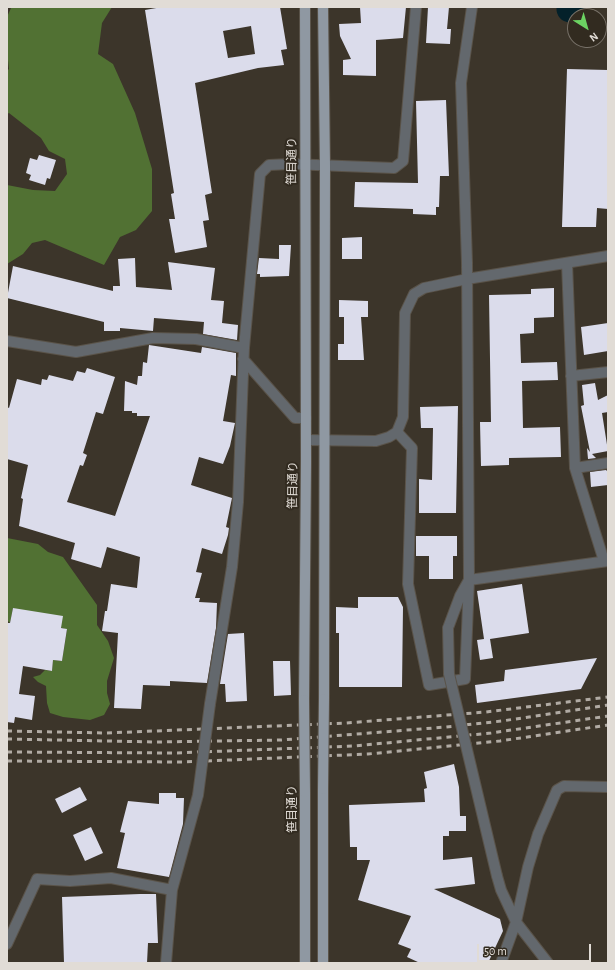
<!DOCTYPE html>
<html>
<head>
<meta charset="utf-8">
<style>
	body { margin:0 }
	#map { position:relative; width:615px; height:970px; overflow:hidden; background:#3c352a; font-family:"Alegreya Sans",sans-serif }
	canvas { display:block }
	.frame { position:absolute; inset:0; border:8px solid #e1dcd6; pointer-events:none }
	.north { position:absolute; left:567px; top:8px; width:40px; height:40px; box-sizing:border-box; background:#322b20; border:1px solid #787269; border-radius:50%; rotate:143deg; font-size:11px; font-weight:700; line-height:16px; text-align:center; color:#e1dcd6 }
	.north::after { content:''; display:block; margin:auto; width:14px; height:18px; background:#6cd362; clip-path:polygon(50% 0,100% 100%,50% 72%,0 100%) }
	.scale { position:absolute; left:477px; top:944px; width:114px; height:18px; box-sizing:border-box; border:2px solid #e1dcd6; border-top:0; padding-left:5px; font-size:12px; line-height:14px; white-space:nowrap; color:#e1dcd6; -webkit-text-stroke:3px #322b20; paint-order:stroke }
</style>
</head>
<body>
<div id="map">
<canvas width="615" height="970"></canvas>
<div class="frame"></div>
<div class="north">N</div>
<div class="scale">50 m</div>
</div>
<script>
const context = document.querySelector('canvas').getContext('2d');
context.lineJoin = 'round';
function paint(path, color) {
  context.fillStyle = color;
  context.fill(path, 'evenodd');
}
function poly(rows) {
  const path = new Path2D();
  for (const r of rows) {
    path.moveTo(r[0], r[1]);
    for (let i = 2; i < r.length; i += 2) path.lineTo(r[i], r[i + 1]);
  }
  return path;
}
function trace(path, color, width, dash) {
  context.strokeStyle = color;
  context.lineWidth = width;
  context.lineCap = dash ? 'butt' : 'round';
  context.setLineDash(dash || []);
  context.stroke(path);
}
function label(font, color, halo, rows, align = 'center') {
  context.font = font + ' "Alegreya Sans","Noto Sans JP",sans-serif';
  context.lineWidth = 4;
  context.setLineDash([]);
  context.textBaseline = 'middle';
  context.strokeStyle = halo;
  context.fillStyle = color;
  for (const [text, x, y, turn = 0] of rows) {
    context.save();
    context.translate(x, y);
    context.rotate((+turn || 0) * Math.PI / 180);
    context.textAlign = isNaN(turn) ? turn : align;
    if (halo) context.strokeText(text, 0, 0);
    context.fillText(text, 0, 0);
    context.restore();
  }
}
paint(poly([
	[112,7,102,23,98,54,113,64,135,113,152,169,152,211,136,230,120,237,104,265,45,240,32,243,23,254,7,264,7,185,33,190,55,191,67,174,65,159,49,151,41,138,9,113,7,114,7,71,9,69,7,51,7,17,11,8,16,7],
	[7,538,38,544,48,552,63,557,97,605,97,625,108,641,114,658,107,681,107,693,110,704,104,715,90,720,63,717,50,713,47,703,46,686,38,682,33,677,40,675,45,670,52,671,53,660,62,661,67,630,13,608,10,623,7,620]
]), '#517133');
trace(poly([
	[570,9,571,7]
]), '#04212a', 27);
paint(poly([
	[162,7,280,7,287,49,281,50,284,65,258,68,195,83,212,193,205,195,209,220,203,221,207,247,175,253,169,219,175,219,171,194,174,193,145,10],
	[251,26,255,54,228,58,223,31],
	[360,7,406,7,403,38,376,40,376,76,343,75,343,60,351,59,340,36,339,24,361,23],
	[428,7,449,7,447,29,451,29,450,44,426,43],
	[567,69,608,70,608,209,597,208,596,227,562,227],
	[446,100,449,176,440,176,439,207,436,207,436,215,413,214,413,209,354,207,355,182,418,183,416,101],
	[39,155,56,160,50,179,47,178,45,185,29,180,31,175,26,173,30,158,37,160],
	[362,237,362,259,342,259,342,238],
	[279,245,291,245,289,276,260,277,260,274,257,274,259,258,279,259],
	[135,258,136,287,172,290,168,262,215,268,211,300,224,301,222,323,238,325,237,340,203,334,204,322,154,318,153,331,120,328,120,331,104,331,104,322,7,298,13,266,113,291,113,286,120,286,118,259],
	[554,288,554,317,534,318,534,333,520,334,521,363,557,362,558,380,522,381,523,428,560,427,561,457,509,458,509,465,481,466,480,422,491,422,489,295,531,294,531,289],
	[339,300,368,301,368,317,361,317,364,360,338,360,338,344,344,344,344,317,339,317],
	[608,323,608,351,584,355,581,327],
	[149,345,201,353,202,347,236,353,236,376,231,375,223,421,235,423,230,446,223,464,199,457,191,485,232,498,226,527,229,528,228,535,222,554,202,548,196,572,202,573,195,598,200,598,199,602,217,603,216,628,207,683,170,681,170,686,143,685,141,709,114,708,118,633,102,631,105,611,107,611,111,584,137,588,140,557,107,547,101,568,71,559,75,543,19,526,23,499,21,498,28,465,7,459,7,407,9,408,17,379,41,385,42,379,47,380,49,375,73,381,77,371,85,373,87,368,115,377,103,414,96,412,83,453,87,455,83,466,80,465,67,502,115,516,150,416,137,416,137,413,132,413,132,411,124,411,125,381,137,385,138,376,142,376,143,362,147,363],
	[595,383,598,400,608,395,608,412,602,413,608,451,592,454,596,458,588,459,587,448,590,452,581,406,584,405,582,385],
	[458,406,456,513,419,513,419,479,432,480,433,428,421,428,420,407],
	[606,470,608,472,608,485,591,487,590,472],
	[416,536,457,536,457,556,453,556,453,579,429,579,429,556,416,556],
	[522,584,529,633,490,639,493,658,480,660,477,640,484,639,477,591],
	[358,597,398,597,403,607,402,687,339,687,339,633,336,633,336,607,358,608],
	[13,608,63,616,61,628,67,629,62,661,53,660,52,671,23,666,19,694,35,696,32,720,15,717,14,723,7,722,7,623,10,623],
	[244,633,247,701,226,702,225,684,220,684,228,634],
	[597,658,581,689,477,703,475,685,504,681,505,670],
	[273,661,290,661,291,695,274,696],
	[454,764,459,787,460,816,466,816,466,831,449,831,449,836,443,836,443,860,472,857,475,884,434,889,500,919,503,931,488,963,420,963,407,957,411,949,398,944,411,916,358,900,370,860,357,860,357,847,350,847,349,805,425,802,424,789,427,788,424,772],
	[80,787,87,800,62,813,55,799],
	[159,793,176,793,176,798,184,798,183,824,169,877,117,868,125,833,120,832,128,801,159,804],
	[91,827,103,853,85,861,73,835],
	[140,894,156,894,158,943,148,943,147,963,64,963,62,897]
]), '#dbdceb');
const minor = poly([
	[567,263,575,468,604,561],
	[7,341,76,352,153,338,196,339,244,348],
	[243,359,295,418,306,418],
	[571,376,608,372],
	[397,432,412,448,408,584,429,685,465,679,469,580,608,561],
	[306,440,376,441,389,437,397,432,403,417,405,313,414,294,424,288,467,279,608,256],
	[575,468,608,463],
	[448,628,460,596,469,580,467,263,461,83,472,7],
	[210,704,232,567,238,502,244,348,260,174,269,165,290,164,394,168,403,161,416,7],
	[497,876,501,890,516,922,548,963],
	[7,944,37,879,70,881,111,878,172,890],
	[166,963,172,890,198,795],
	[501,963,516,922,528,867,538,834,557,790,564,786,608,787]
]);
const major = poly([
	[323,7,325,166,324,699],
	[304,700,306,461,305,7],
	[305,792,305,963],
	[323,963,323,789]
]);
trace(minor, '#5a5349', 12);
trace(major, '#5a5349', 12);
trace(minor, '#63686d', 10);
trace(major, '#8f98a2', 10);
trace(poly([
	[7,731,106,733,346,723,486,712,608,697],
	[7,739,156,742,281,740,446,727,502,721,608,705],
	[7,752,174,753,354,746,491,733,608,716],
	[7,761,183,762,368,754,500,741,608,725]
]), '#b1aba4', 3, [5, 5]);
const minorBridge = poly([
	[448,628,449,674,497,876],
	[198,795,210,704]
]);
const majorBridge = poly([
	[304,700,305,792],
	[323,789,324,699]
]);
trace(minorBridge, '#5a5349', 12, []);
trace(majorBridge, '#5a5349', 12, []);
trace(minorBridge, '#63686d', 10);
trace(majorBridge, '#8f98a2', 10);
label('12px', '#e1dcd6', '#322b20', [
	["笹目通り",292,161,-89],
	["笹目通り",293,485,-89],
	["笹目通り",292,809,-90]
]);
</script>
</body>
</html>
